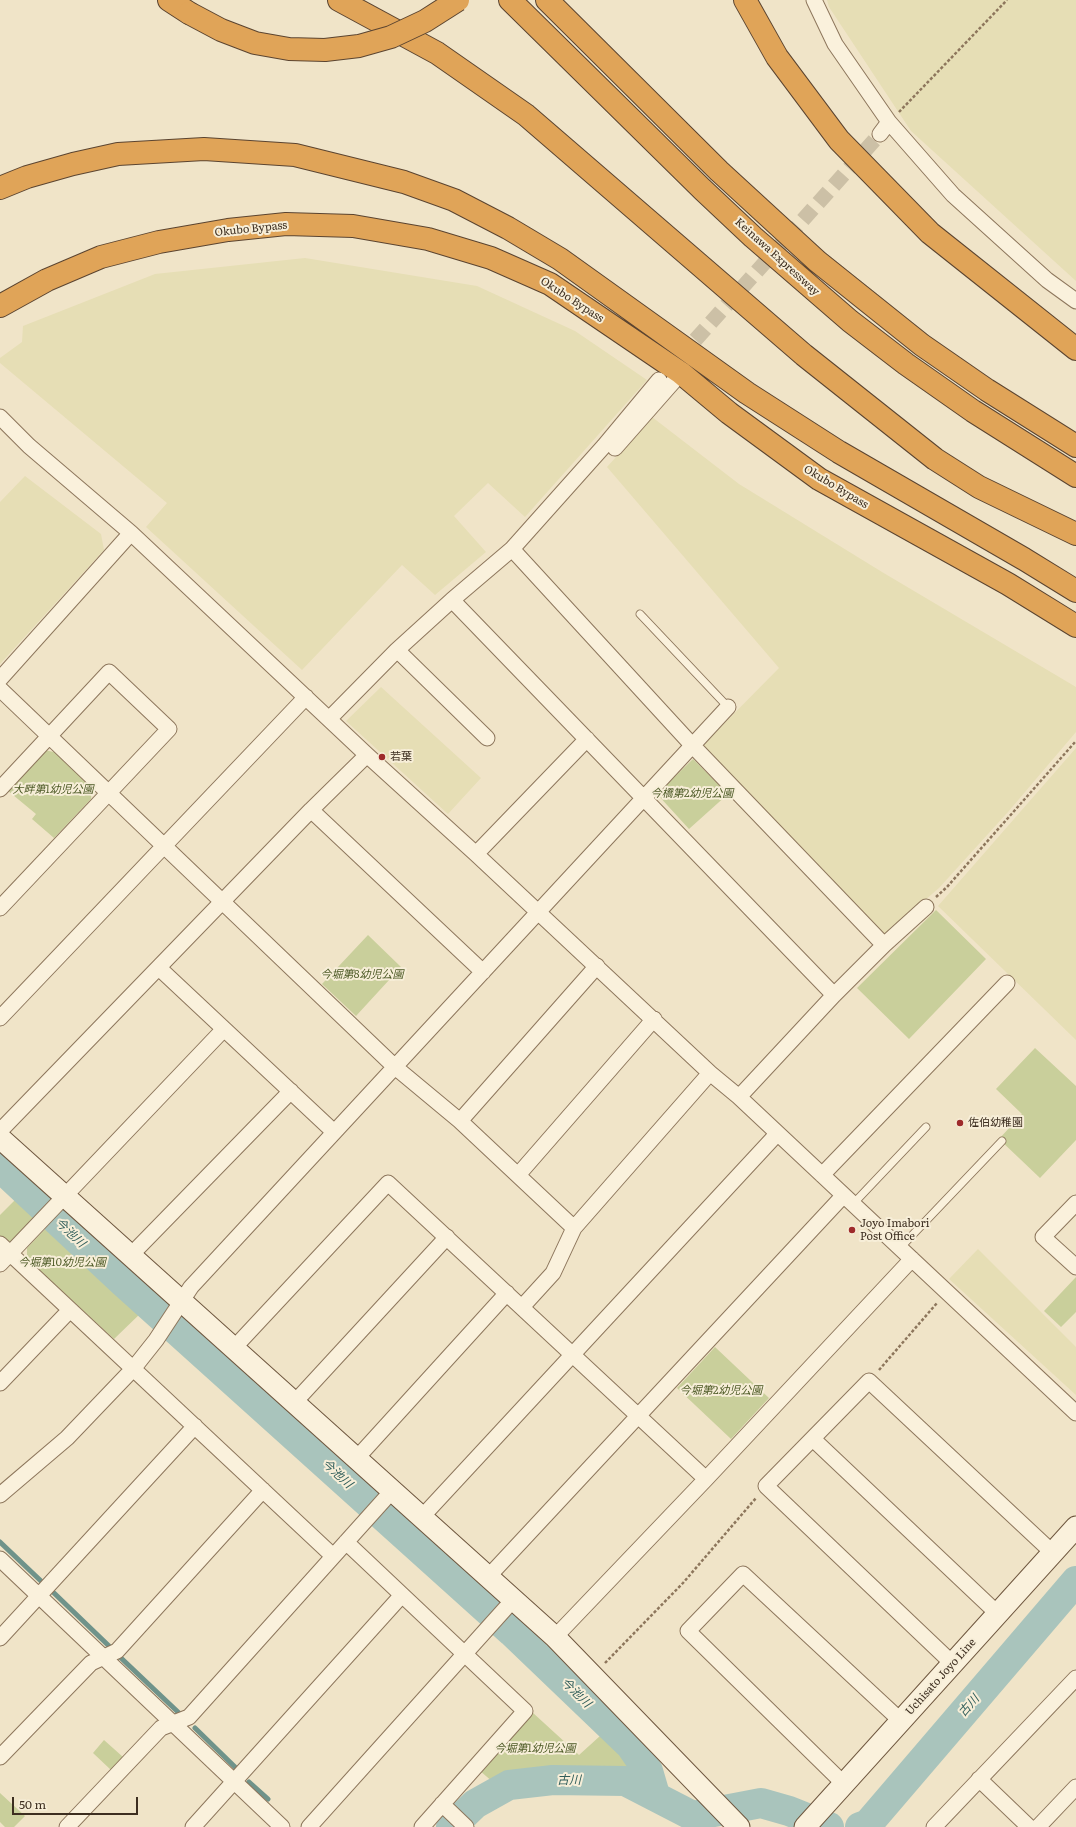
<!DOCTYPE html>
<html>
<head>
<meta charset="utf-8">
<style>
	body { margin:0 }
	#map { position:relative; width:1076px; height:1827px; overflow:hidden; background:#f0e4c8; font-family:Literata,serif }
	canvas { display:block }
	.scale { position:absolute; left:12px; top:1797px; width:126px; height:18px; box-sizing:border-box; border:2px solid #3d2e20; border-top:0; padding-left:5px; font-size:12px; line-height:14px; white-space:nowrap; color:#3d2e20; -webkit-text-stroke:3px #f7eed8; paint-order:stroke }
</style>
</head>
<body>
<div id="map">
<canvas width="1076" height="1827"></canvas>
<div class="scale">50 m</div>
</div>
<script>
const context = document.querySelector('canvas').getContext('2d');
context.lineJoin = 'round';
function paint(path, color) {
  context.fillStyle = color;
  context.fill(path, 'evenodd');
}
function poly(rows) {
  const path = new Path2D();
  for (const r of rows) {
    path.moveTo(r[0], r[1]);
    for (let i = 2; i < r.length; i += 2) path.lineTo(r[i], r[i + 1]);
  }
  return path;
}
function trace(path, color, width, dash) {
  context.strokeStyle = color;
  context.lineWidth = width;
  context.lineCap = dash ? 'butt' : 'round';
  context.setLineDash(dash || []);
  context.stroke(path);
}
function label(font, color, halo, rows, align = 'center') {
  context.font = font + ' Literata,"Noto Sans JP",serif';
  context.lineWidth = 4;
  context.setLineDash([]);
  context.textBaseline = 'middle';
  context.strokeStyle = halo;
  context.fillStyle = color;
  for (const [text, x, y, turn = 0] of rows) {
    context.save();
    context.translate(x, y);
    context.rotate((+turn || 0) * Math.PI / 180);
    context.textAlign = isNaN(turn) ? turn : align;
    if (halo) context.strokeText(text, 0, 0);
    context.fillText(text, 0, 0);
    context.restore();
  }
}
paint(poly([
	[827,0,1076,0,1076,281,911,131,829,7],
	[305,258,477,286,575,331,647,380,525,517,488,483,454,516,486,552,435,595,402,565,302,670,146,527,167,503,0,363,0,358,22,342,23,326,155,274],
	[652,417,739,484,882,572,1076,687,1076,732,1008,812,939,888,881,938,702,746,779,668,607,467],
	[25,476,101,534,104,550,0,664,0,502],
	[381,687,481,778,448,814,346,721],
	[1076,748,1076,1040,938,906],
	[978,1249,1076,1347,1076,1395,949,1279]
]), '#e6deb5');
paint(poly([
	[44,750,54,752,92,786,91,799,54,838,32,819,36,814,7,790],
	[693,759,728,794,689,829,657,794],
	[936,910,986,959,909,1039,857,988],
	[368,935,401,967,356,1016,322,984],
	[1035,1048,1076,1086,1076,1140,1040,1178,999,1139,1022,1114,996,1089],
	[20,1195,40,1215,15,1242,4,1241,0,1238,0,1215],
	[49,1225,55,1229,143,1311,114,1339,27,1259,27,1248],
	[1076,1277,1076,1312,1061,1327,1044,1311],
	[715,1347,769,1398,731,1439,677,1388],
	[532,1712,579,1755,600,1736,628,1760,628,1767,616,1771,520,1777,494,1783,479,1770],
	[104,1740,123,1757,111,1770,93,1753],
	[0,1793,25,1816,14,1827,5,1827,0,1822]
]), '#c9cf9b');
trace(poly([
	[0,1542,41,1581],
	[54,1593,109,1646],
	[121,1658,179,1713],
	[195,1728,235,1767],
	[249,1782,268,1799]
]), '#6f938a', 5);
trace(poly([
	[0,1167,123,1282,512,1632,631,1746,648,1771,655,1795],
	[451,1827,475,1804,509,1785,553,1780,625,1781,693,1816,761,1803,789,1811,829,1827],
	[860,1827,868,1824,1076,1581]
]), '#a9c4bc', 30);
trace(poly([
	[680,357,880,134]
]), '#ccc0a6', 15, [15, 8]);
const lane = poly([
	[640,614,728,707],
	[853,1204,926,1127],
	[900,1248,1002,1141]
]);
const street = poly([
	[814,0,835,44,889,122,953,195,1047,280,1076,301],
	[880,134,889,122],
	[0,417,29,446,131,533,367,755,476,854,710,1073,739,1097,1076,1413],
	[615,448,681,373],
	[512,549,692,745,884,945,834,995,739,1097],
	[452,600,834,995],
	[397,650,487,738],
	[0,679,131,533],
	[0,689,395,1067,460,1121,574,1228],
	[329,719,397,650,452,600,512,549,604,446,659,380],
	[0,789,109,672,169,729,0,908],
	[311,810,483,972],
	[476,854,587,739],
	[884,945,926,907],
	[159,968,334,1132],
	[0,1018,306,697],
	[460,1121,597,966],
	[0,1131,311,810,367,755],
	[518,1175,654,1019],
	[822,1175,1007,983],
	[1076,1203,1043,1237,1076,1267],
	[0,1244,333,1556],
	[130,1256,291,1091],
	[0,1264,224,1029],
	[522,1307,553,1273,574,1228,710,1073],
	[233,1349,388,1183,706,1479],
	[0,1383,70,1310],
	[294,1403,447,1237],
	[814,1440,998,1614],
	[356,1459,507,1293],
	[0,1495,67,1438,133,1369,156,1340,191,1287,728,707],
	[421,1518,777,1134],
	[346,1542,525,1711,422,1827],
	[0,1559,282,1827],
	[488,1577,843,1196],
	[555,1637,706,1479,912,1259],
	[0,1638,195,1426],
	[953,1664,766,1486,869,1381,1053,1553],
	[0,1757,91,1663,117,1651,263,1490],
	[979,1779,1029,1827],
	[844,1784,688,1631,743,1574,901,1721],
	[442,1804,466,1827],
	[67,1827,161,1728,189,1717,392,1491],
	[193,1827,402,1595],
	[309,1827,513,1600],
	[934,1827,1076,1678],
	[1038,1827,1076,1787]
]);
const secondary = poly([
	[0,1138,555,1637,739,1827],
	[805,1827,1076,1527]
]);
const highway = poly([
	[169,0,189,13],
	[339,0,437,53,526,115,804,355,935,459,979,487,1076,534],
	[510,0,702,189,753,237,850,321,906,364,973,411,1076,476],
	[547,0,719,171,817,261,922,345,987,390,1076,446],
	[745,0,777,57,839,140,930,233,1076,349],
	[0,188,27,177,73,164,118,154,204,149,295,155,404,182,454,200,508,228,560,259,747,393,839,452,1024,559,1076,591],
	[0,306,47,280,101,257,159,242,228,230,286,224,353,226,428,239,491,258,550,284,681,373,729,413,819,479,1008,584,1076,626]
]);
trace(lane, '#8d765c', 9);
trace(street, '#8d765c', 17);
trace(secondary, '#6f573f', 23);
trace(highway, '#5b4430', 24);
trace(poly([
	[899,112,1007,0],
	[936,897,947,887,1076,741],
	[879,1370,937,1303],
	[605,1663,683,1583,756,1498]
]), '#8d765c', 2.5, [3, 2]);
trace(lane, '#faf1dc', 7);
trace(street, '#faf1dc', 15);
trace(secondary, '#faf1dc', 21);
trace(highway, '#e0a458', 22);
const highwayBridge = poly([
	[189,13,221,30,255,43,289,49,325,50,359,46,391,37,425,21,458,0]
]);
trace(highwayBridge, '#5b4430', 24, []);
trace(highwayBridge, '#e0a458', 22);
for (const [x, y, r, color] of [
	[382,757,4,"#9e2a2b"],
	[960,1123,4,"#9e2a2b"],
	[852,1230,4,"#9e2a2b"]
]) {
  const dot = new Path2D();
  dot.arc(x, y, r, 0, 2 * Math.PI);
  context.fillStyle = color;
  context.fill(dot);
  trace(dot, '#f7eed8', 1.5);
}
label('11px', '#3d2e20', '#f7eed8', [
	["Okubo Bypass",251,229,-6],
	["Keinawa Expressway",777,257,42],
	["Okubo Bypass",572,300,33],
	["Okubo Bypass",836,487,31],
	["Uchisato Joyo Line",941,1677,-48]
]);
label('11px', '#3d2e20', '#f7eed8', [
	["若葉",390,757],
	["佐伯幼稚園",968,1123],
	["Joyo Imabori",860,1224],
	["Post Office",860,1237]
], 'left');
label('italic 11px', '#4d5a26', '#f7eed8', [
	["大畔第1幼児公園",53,790],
	["今橋第2幼児公園",692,794],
	["今堀第8幼児公園",362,975],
	["今堀第10幼児公園",62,1263],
	["今堀第2幼児公園",721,1391],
	["今堀第1幼児公園",535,1749]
]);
label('italic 12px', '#2f5d5a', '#f7eed8', [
	["今池川",70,1233,43],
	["今池川",337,1474,42],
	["今池川",576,1693,44],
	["古川",969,1706,-49],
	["古川",569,1780]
]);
</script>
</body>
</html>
